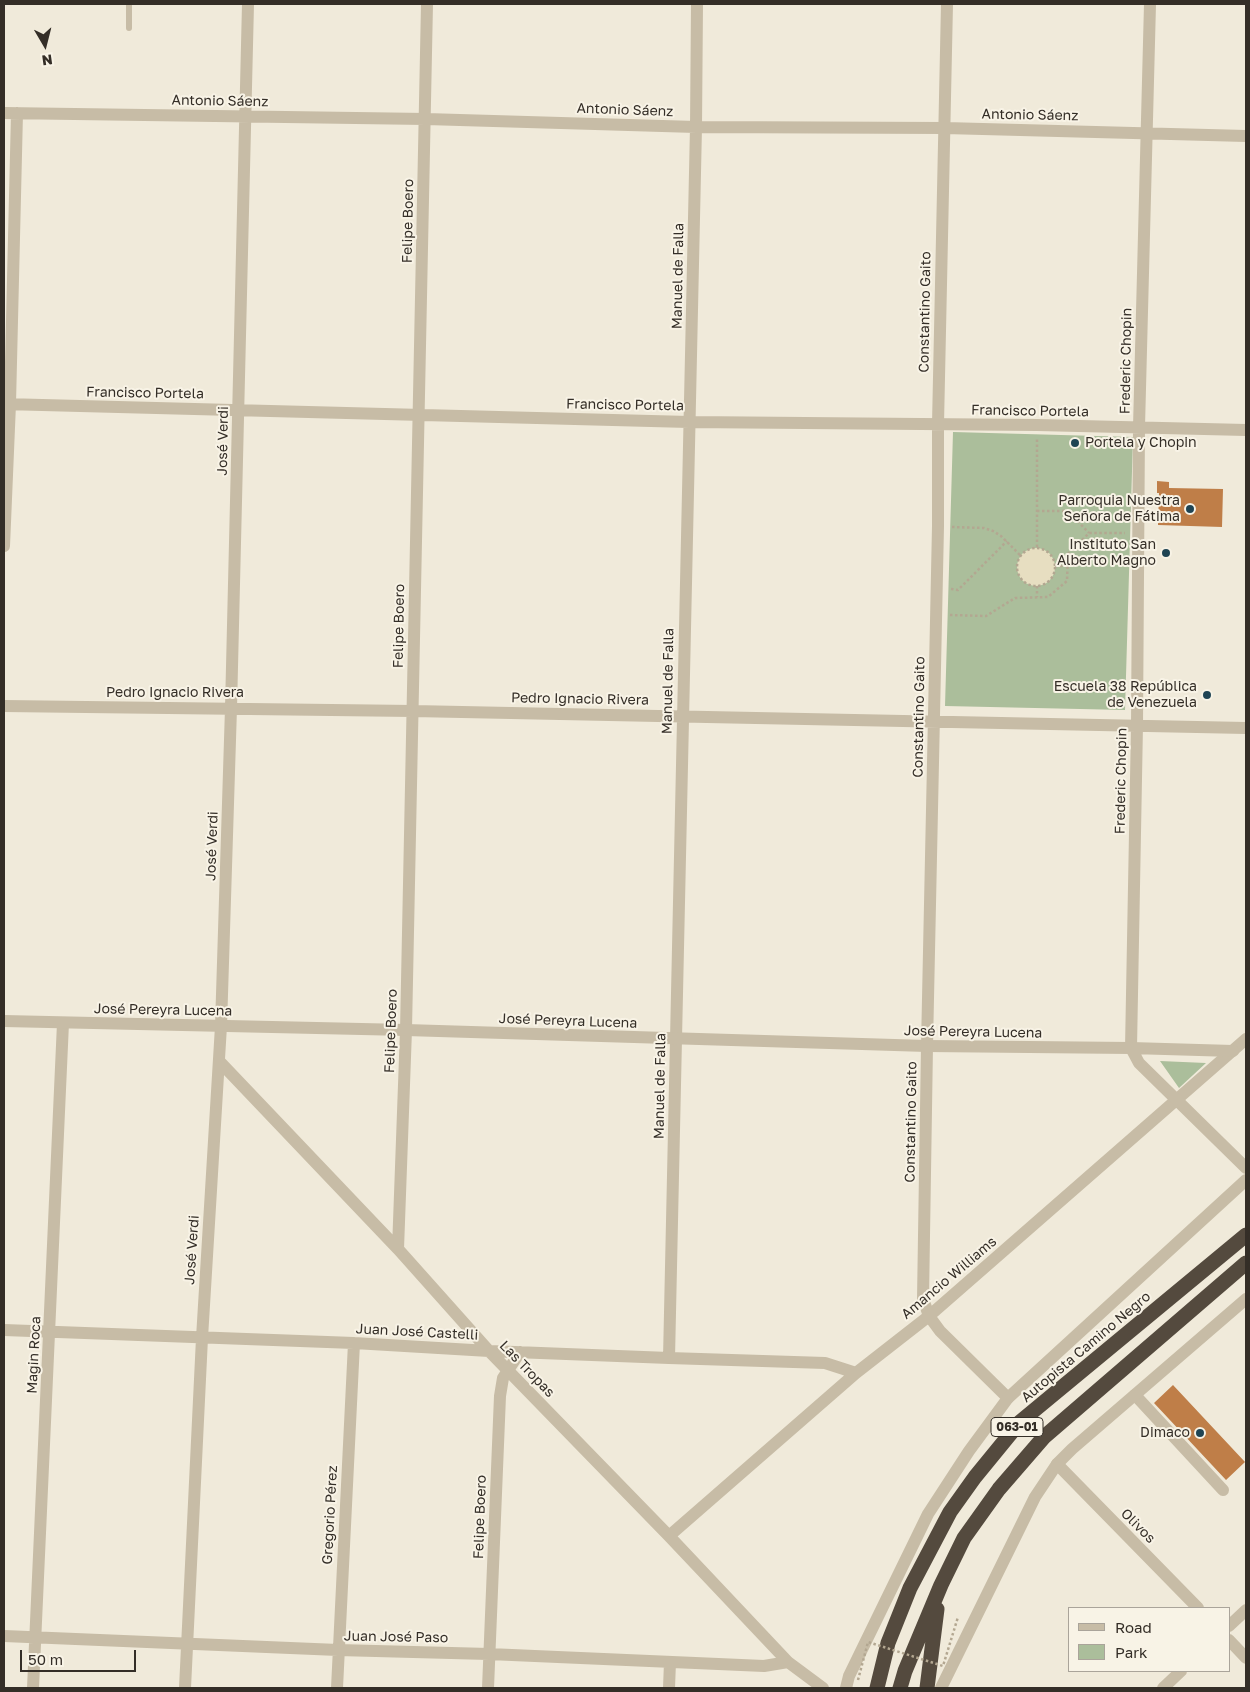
<!DOCTYPE html>
<html>
<head>
<meta charset="utf-8">
<style>
	body { margin:0 }
	#map { position:relative; width:1250px; height:1692px; overflow:hidden; background:#f0eada; font-family:"Golos Text",sans-serif }
	canvas { display:block }
	.frame { position:absolute; inset:0; border:5px solid #342e27; pointer-events:none }
	.legend { position:absolute; left:1068px; top:1607px; width:162px; height:65px; box-sizing:border-box; background:#f8f3e6; border:1px solid #aaa49a; margin:0; padding:6px 9px; list-style:none; font-size:15px; color:#342e27 }
	.legend li { display:flex; align-items:center; gap:10px; height:25px }
	.legend b { width:25px; border:1px solid #aaa49a }
	.north { position:absolute; left:20px; top:20px; width:50px; height:50px; -webkit-text-stroke:4px #f8f3e6; paint-order:stroke; rotate:172deg; font-size:14px; font-weight:700; line-height:20px; text-align:center; color:#342e27 }
	.north::after { content:''; display:block; margin:auto; width:18px; height:22px; background:#342e27; clip-path:polygon(50% 0,100% 100%,50% 72%,0 100%) }
	.scale { position:absolute; left:20px; top:1650px; width:116px; height:22px; box-sizing:border-box; border:2px solid #342e27; border-top:0; padding-left:6px; font-size:15px; line-height:18px; white-space:nowrap; color:#342e27; -webkit-text-stroke:4px #f8f3e6; paint-order:stroke }
</style>
</head>
<body>
<div id="map">
<canvas width="1250" height="1692"></canvas>
<div class="frame"></div>
<ul class="legend">
<li><b style="height:6px;background:#c7bca6"></b>Road</li>
<li><b style="height:14px;background:#abbe9b"></b>Park</li>
</ul>
<div class="north">N</div>
<div class="scale">50 m</div>
</div>
<script>
const context = document.querySelector('canvas').getContext('2d');
context.lineJoin = 'round';
function paint(path, color) {
  context.fillStyle = color;
  context.fill(path, 'evenodd');
}
function poly(rows) {
  const path = new Path2D();
  for (const r of rows) {
    if (r.length === 3) {
      path.moveTo(r[0] + r[2], r[1]);
      path.arc(r[0], r[1], r[2], 0, 2 * Math.PI);
      continue;
    }
    path.moveTo(r[0], r[1]);
    for (let i = 2; i < r.length; i += 2) path.lineTo(r[i], r[i + 1]);
  }
  return path;
}
function trace(path, color, width, dash) {
  context.strokeStyle = color;
  context.lineWidth = width;
  context.lineCap = dash ? 'butt' : 'round';
  context.setLineDash(dash || []);
  context.stroke(path);
}
function label(font, color, halo, rows, align = 'center') {
  context.font = font + ' "Golos Text",sans-serif';
  context.lineWidth = 4;
  context.setLineDash([]);
  context.textBaseline = 'middle';
  context.strokeStyle = halo;
  context.fillStyle = color;
  for (const [text, x, y, turn = 0] of rows) {
    context.save();
    context.translate(x, y);
    context.rotate((+turn || 0) * Math.PI / 180);
    context.textAlign = isNaN(turn) ? turn : align;
    if (halo) context.strokeText(text, 0, 0);
    context.fillText(text, 0, 0);
    context.restore();
  }
}
paint(poly([
	[953,432,1133,437,1125,710,945,706],
	[1160,1061,1206,1063,1179,1088]
]), '#abbe9b');
paint(poly([
	[1036,567,19]
]), '#e7dec1');
paint(poly([
	[1157,481,1169,482,1169,488,1223,489,1222,527,1158,525,1159,493,1157,493],
	[1173,1385,1245,1462,1226,1480,1154,1403]
]), '#bf7e48');
trace(poly([
	[1037,511,1068,511,1089,533],
	[952,527,984,528,993,531,1001,536,1020,555],
	[1037,547,1037,439],
	[1036,567,19],
	[1055,566,1067,566],
	[1037,586,1037,597],
	[951,589,958,590,1007,541],
	[950,615,986,616,1015,598,1048,597,1067,581,1068,554,1089,533,1125,533]
]), '#b3a791', 2.5, [2.5, 2.5]);
trace(poly([
	[129,28,129,4]
]), '#c7bca6', 6);
trace(poly([
	[947,4,938,424,938,526,927,1046,923,1299,929,1316,940,1331,1008,1398],
	[4,113,426,119,696,127,945,128,1246,136],
	[4,404,689,422,1037,425,1246,430],
	[4,546,10,404,17,113],
	[4,706,413,711,1246,728],
	[1131,1048,1137,725,1139,427,1150,4],
	[219,1061,398,1249,489,1351,669,1536,788,1662,823,1688],
	[398,1249,406,1030,427,4],
	[4,1330,354,1343,489,1351,669,1358,825,1363,856,1373],
	[669,1358,696,127,697,4],
	[1135,1395,1223,1490],
	[1057,1464,1198,1608],
	[669,1536,856,1373,929,1316,1246,1039],
	[1229,1626,1246,1610],
	[4,1636,338,1650,489,1654,764,1666,788,1662],
	[1229,1640,1246,1658],
	[33,1688,63,1023],
	[185,1688,202,1338,221,1026,231,708,248,4],
	[337,1688,354,1343],
	[488,1688,500,1396,503,1378,520,1352],
	[669,1688,670,1662],
	[1163,1688,1181,1671]
]), '#c7bca6', 12);
trace(poly([
	[4,1021,406,1030,927,1046,1131,1048,1139,1063,1246,1168],
	[1131,1048,1233,1051],
	[846,1688,849,1676,928,1514,969,1451,1008,1398,1246,1180],
	[941,1688,1035,1497,1057,1464,1072,1449,1246,1299]
]), '#c7bca6', 12);
trace(poly([
	[877,1688,888,1643,910,1588,950,1512,975,1477,1020,1422,1246,1235],
	[900,1688,905,1671,941,1585,964,1538,999,1489,1044,1437,1246,1263],
	[927,1688,937,1609]
]), '#544a3e', 15);
trace(poly([
	[858,1680,868,1642,943,1666,958,1617]
]), '#b3a791', 2.5, [2.5, 2.5]);
for (const [x, y, r, color] of [
	[1075,443,5,"#1f4453"],
	[1190,509,5,"#1f4453"],
	[1166,553,5,"#1f4453"],
	[1207,695,5,"#1f4453"],
	[1200,1433,5,"#1f4453"]
]) {
  const dot = new Path2D();
  dot.arc(x, y, r, 0, 2 * Math.PI);
  context.fillStyle = color;
  context.fill(dot);
  trace(dot, '#f8f3e6', 2);
}
for (const [x, y, w] of [
	[1017,1427,52]
]) {
  const box = new Path2D();
  box.roundRect(x - w / 2, y - 9.5, w, 19, 4);
  context.fillStyle = '#f8f3e6';
  context.fill(box);
  trace(box, '#342e27', 1);
}
label('bold 12px', '#342e27', null, [
	["063-01",1017,1427]
]);
label('14px', '#342e27', '#f8f3e6', [
	["Antonio Sáenz",220,101,1],
	["Antonio Sáenz",625,110,2],
	["Antonio Sáenz",1030,115,1],
	["Felipe Boero",408,221,-89],
	["Manuel de Falla",678,276,-89],
	["Constantino Gaito",925,312,-89],
	["Frederic Chopin",1126,361,-89],
	["Francisco Portela",145,393,1],
	["Francisco Portela",625,405,1],
	["Francisco Portela",1030,411,1],
	["José Verdi",223,441,-89],
	["Felipe Boero",399,626,-89],
	["Manuel de Falla",668,681,-89],
	["Pedro Ignacio Rivera",175,693],
	["Pedro Ignacio Rivera",580,699,1],
	["Constantino Gaito",919,717,-89],
	["Frederic Chopin",1121,781,-89],
	["José Verdi",212,846,-88],
	["José Pereyra Lucena",163,1010,1],
	["José Pereyra Lucena",568,1021,2],
	["Felipe Boero",391,1031,-88],
	["José Pereyra Lucena",973,1032,1],
	["Manuel de Falla",660,1086,-89],
	["Constantino Gaito",911,1122,-89],
	["José Verdi",192,1250,-86],
	["Amancio Williams",949,1278,-40],
	["Juan José Castelli",417,1332,3],
	["Autopista Camino Negro",1086,1347,-40],
	["Magin Roca",34,1355,-87],
	["Las Tropas",527,1369,46],
	["Gregorio Pérez",330,1515,-87],
	["Felipe Boero",480,1517,-88],
	["Olivos",1138,1526,45],
	["Juan José Paso",396,1637,1]
]);
label('14px', '#342e27', '#f8f3e6', [
	["Portela y Chopin",1085,443,"left"],
	["Parroquia Nuestra",1180,501],
	["Señora de Fátima",1180,517],
	["Instituto San",1156,545],
	["Alberto Magno",1156,561],
	["Escuela 38 República",1197,687],
	["de Venezuela",1197,703],
	["Dimaco",1190,1433]
], 'right');
</script>
</body>
</html>
